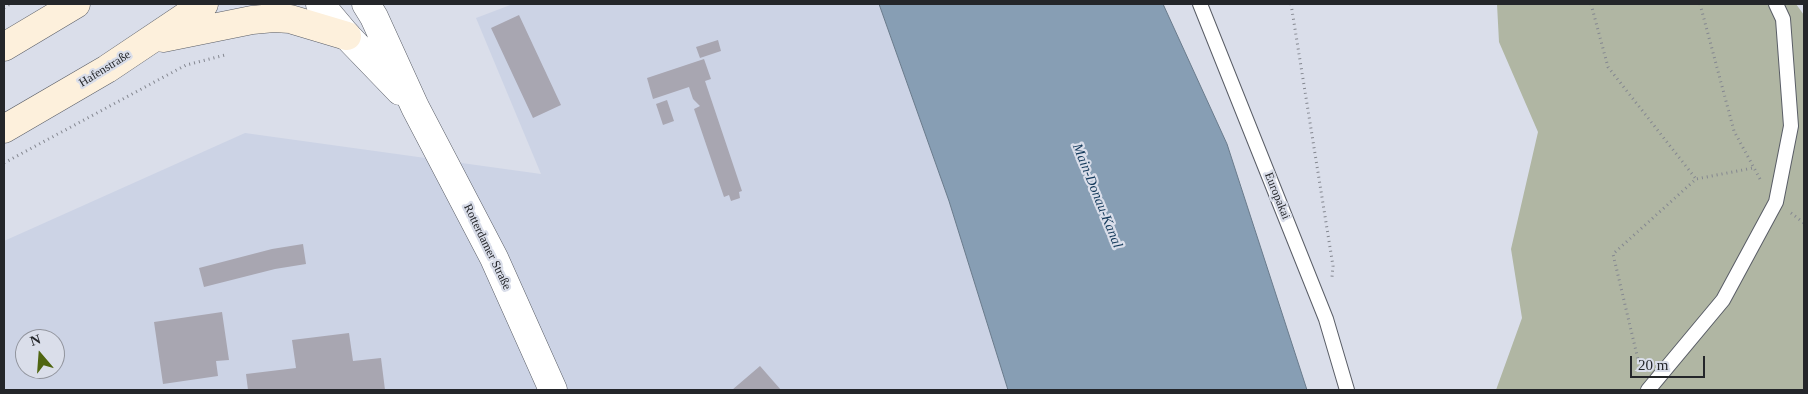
<!DOCTYPE html>
<html>
<head>
<meta charset="utf-8">
<style>
	body { margin:0 }
	#map { position:relative; width:1808px; height:394px; overflow:hidden; background:#dadeea; font-family:Georgia,serif }
	canvas { display:block }
	.frame { position:absolute; inset:0; border:5px solid #24262a; pointer-events:none }
	.north { position:absolute; left:15px; top:329px; width:50px; height:50px; box-sizing:border-box; background:#dadeea; border:1px solid #91949d; border-radius:50%; rotate:342deg; font-size:14px; font-weight:700; line-height:20px; text-align:center; color:#24262a }
	.north::after { content:''; display:block; margin:auto; width:18px; height:22px; background:#4f6511; clip-path:polygon(50% 0,100% 100%,50% 72%,0 100%) }
	.scale { position:absolute; left:1630px; top:356px; width:75px; height:22px; box-sizing:border-box; border:2px solid #24262a; border-top:0; padding-left:6px; font-size:15px; line-height:18px; white-space:nowrap; color:#24262a; -webkit-text-stroke:4px #dadeea; paint-order:stroke }
</style>
</head>
<body>
<div id="map">
<canvas width="1808" height="394"></canvas>
<div class="frame"></div>
<div class="north">N</div>
<div class="scale">20 m</div>
</div>
<script>
const context = document.querySelector('canvas').getContext('2d');
context.lineJoin = 'round';
function paint(path, color) {
  context.fillStyle = color;
  context.fill(path, 'evenodd');
}
function poly(rows) {
  const path = new Path2D();
  for (const r of rows) {
    path.moveTo(r[0], r[1]);
    for (let i = 2; i < r.length; i += 2) path.lineTo(r[i], r[i + 1]);
  }
  return path;
}
function trace(path, color, width, dash) {
  context.strokeStyle = color;
  context.lineWidth = width;
  context.lineCap = dash ? 'butt' : 'round';
  context.setLineDash(dash || []);
  context.stroke(path);
}
function label(font, color, halo, rows, align = 'center') {
  context.font = font + ' Georgia,serif';
  context.lineWidth = 4.5;
  context.setLineDash([]);
  context.textBaseline = 'middle';
  context.strokeStyle = halo;
  context.fillStyle = color;
  for (const [text, x, y, turn = 0] of rows) {
    context.save();
    context.translate(x, y);
    context.rotate((+turn || 0) * Math.PI / 180);
    context.textAlign = isNaN(turn) ? turn : align;
    if (halo) context.strokeText(text, 0, 0);
    context.fillText(text, 0, 0);
    context.restore();
  }
}
paint(poly([
	[513,4,879,4,949,201,1008,390,4,390,4,241,245,133,541,174,476,18],
	[25,339,55,339,55,369,25,369]
]), '#ccd3e5');
paint(poly([
	[1497,4,1796,4,1804,15,1804,390,1496,390,1522,318,1511,249,1538,132,1499,42]
]), '#b0b6a3');
const water = poly([
	[879,4,1163,4,1227,144,1307,390,1008,390,949,201,879,4]
]);
paint(water, '#879eb4');
trace(water, '#697a8b', 1);
paint(poly([
	[519,15,561,105,533,118,491,28],
	[718,40,721,51,700,58,696,47],
	[704,59,711,79,705,81,742,191,739,192,740,198,731,201,729,195,724,197,694,109,700,106,693,99,689,87,653,99,647,78],
	[667,100,674,121,663,125,656,104],
	[303,244,306,264,275,269,204,287,199,268,272,249],
	[222,312,229,360,216,361,218,376,163,384,154,322],
	[349,333,353,361,381,358,385,390,248,390,246,374,296,368,292,340],
	[760,366,781,390,732,390]
]), '#a8a6b1');
const service = poly([
	[1200,4,1326,319,1347,390],
	[1648,390,1723,300,1776,202,1791,126,1783,19,1776,4]
]);
const minor = poly([
	[320,4,347,36,400,91],
	[366,4,374,17,415,107,494,258,553,390]
]);
const secondary = poly([
	[163,38,252,20,274,18,290,19,347,36],
	[4,47,76,4],
	[4,129,107,69,204,4]
]);
trace(service, '#595d66', 16);
trace(minor, '#595d66', 29);
trace(secondary, '#595d66', 29);
trace(poly([
	[1291,4,1333,266,1332,277],
	[1591,4,1608,67,1696,179],
	[1700,4,1734,131,1760,179],
	[4,8,10,4],
	[4,163,186,65,225,55],
	[1791,213,1804,223],
	[1640,368,1613,254,1696,179,1753,168]
]), '#848790', 3, [1, 4]);
trace(service, '#fff', 14);
trace(minor, '#fff', 28);
trace(secondary, '#fdf0dc', 28);
label('12px', '#24262a', '#dadeea', [
	["Hafenstraße",105,69,-32],
	["Europakai",1277,196,68],
	["Rotterdamer Straße",487,247,64]
]);
label('italic 14px', '#13395a', '#dadeea', [
	["Main-Donau-Kanal",1097,196,68]
]);
</script>
</body>
</html>
